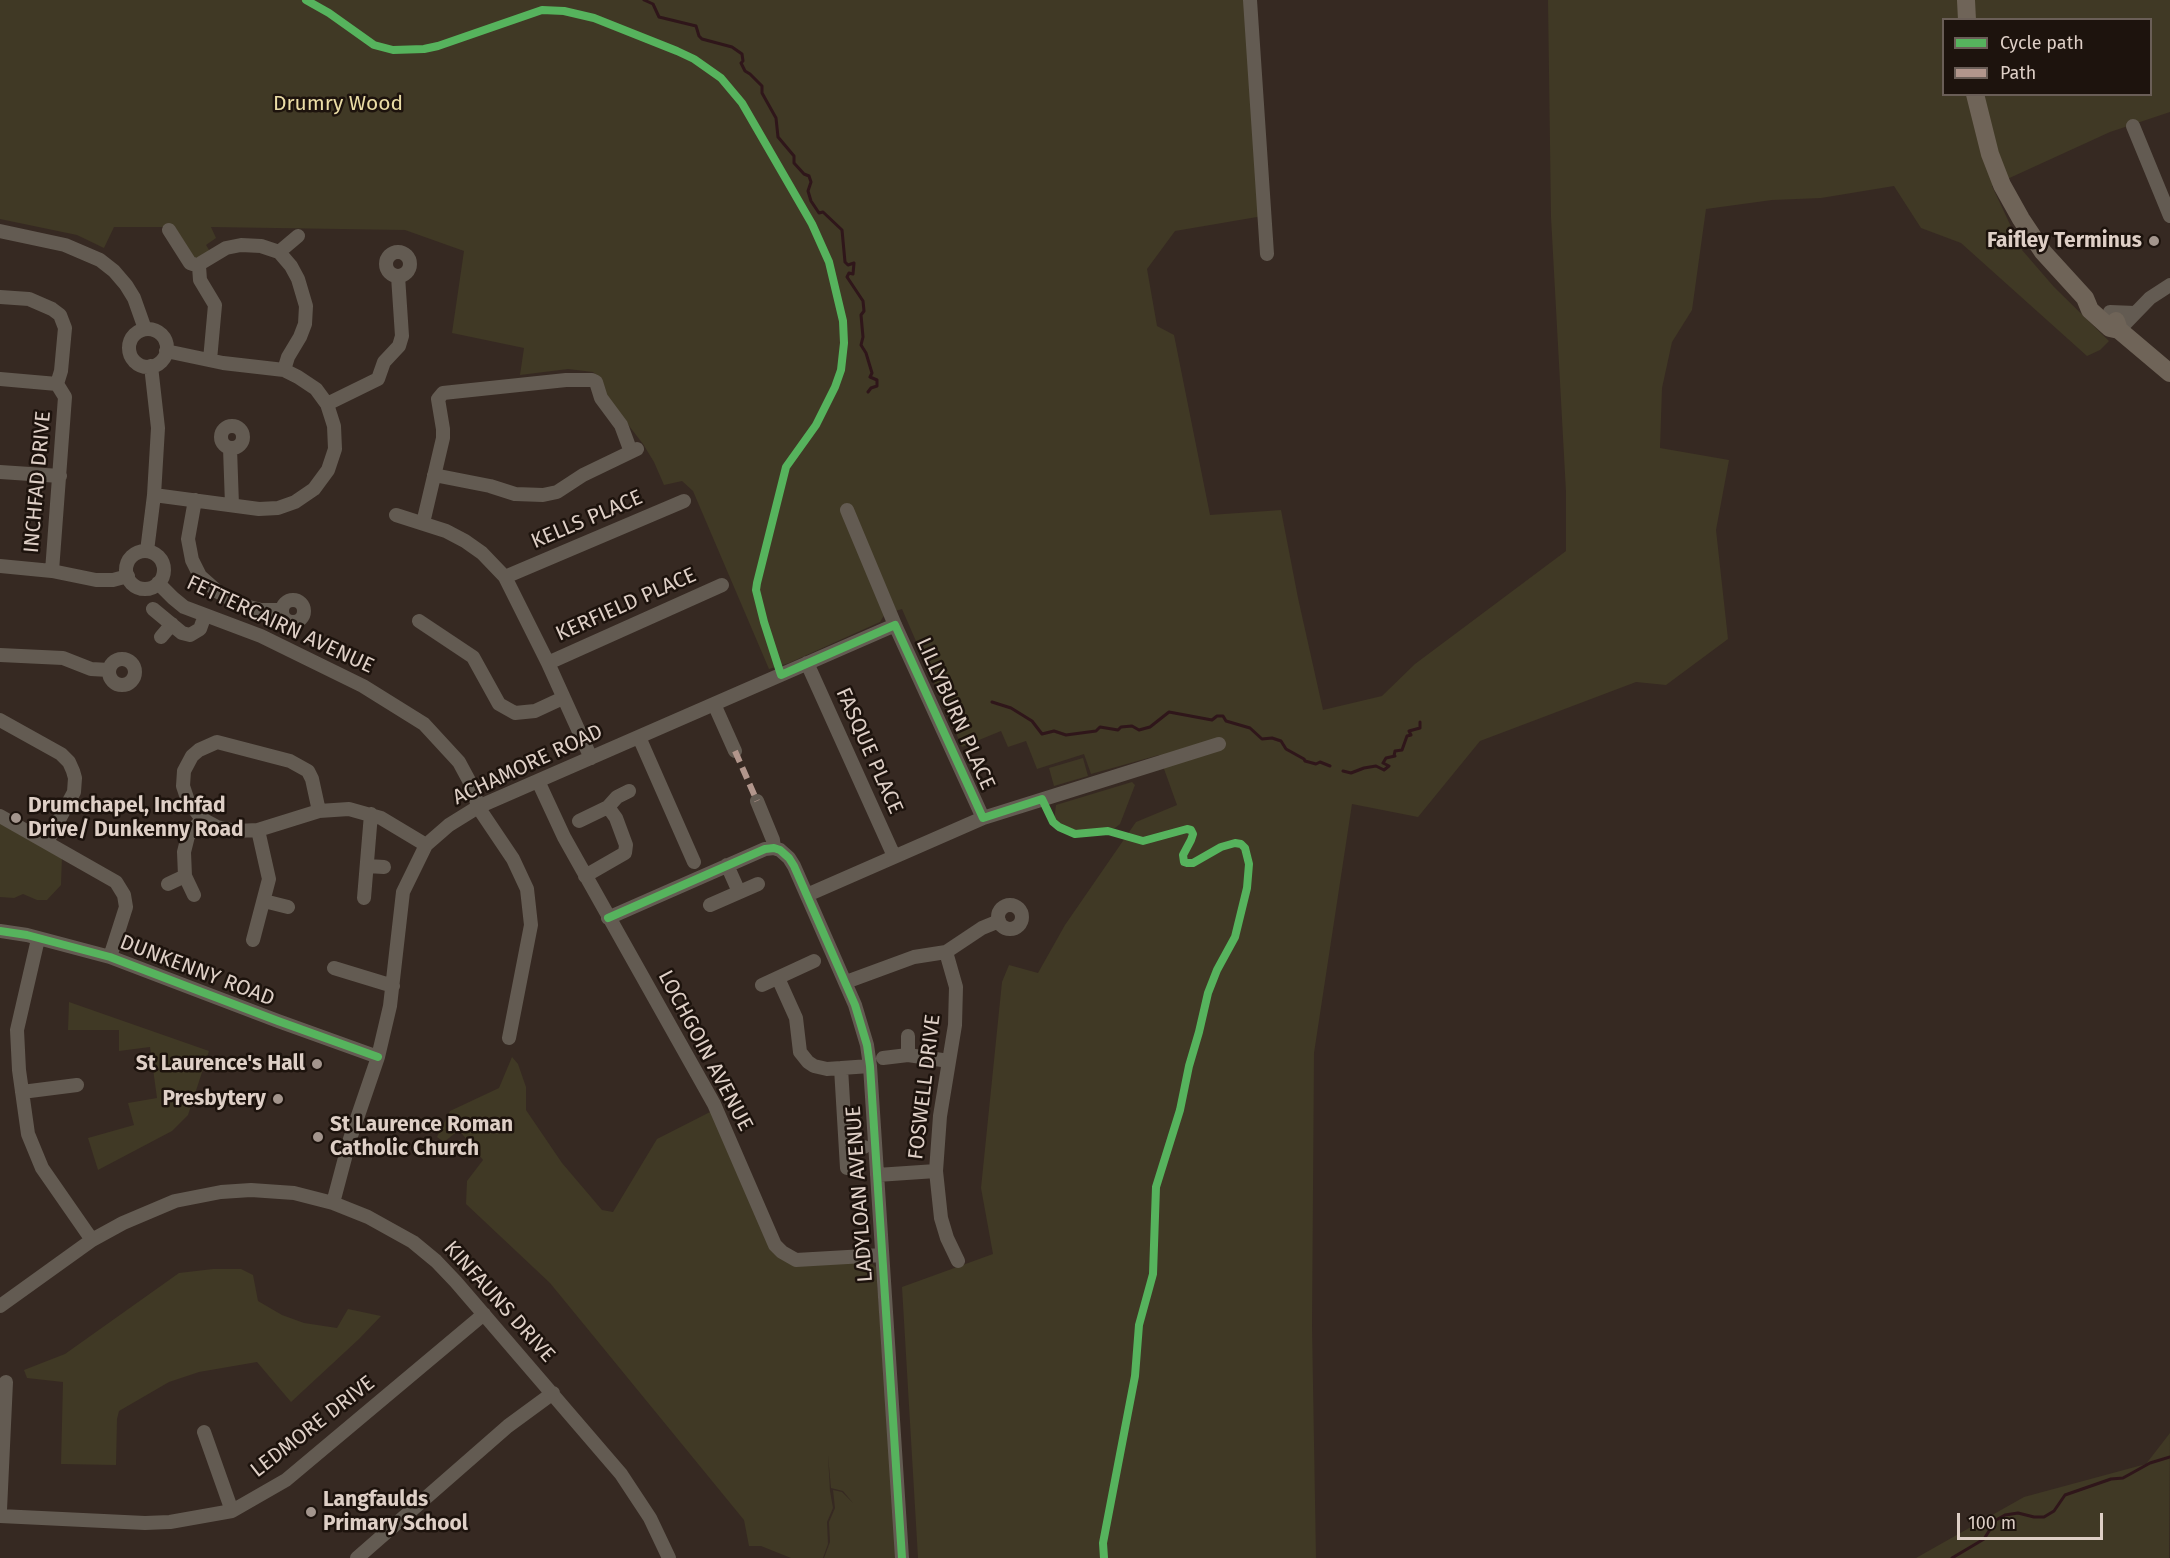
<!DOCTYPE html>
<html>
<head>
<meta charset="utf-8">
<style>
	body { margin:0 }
	#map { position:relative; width:2170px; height:1558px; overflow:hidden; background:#362922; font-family:"Fira Sans",sans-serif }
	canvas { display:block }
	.legend { position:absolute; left:1942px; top:18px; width:210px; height:78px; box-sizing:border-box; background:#1d130d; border:2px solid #6a5e57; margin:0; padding:8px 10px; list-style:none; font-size:18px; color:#decfc6 }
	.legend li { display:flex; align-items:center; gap:12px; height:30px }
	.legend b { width:30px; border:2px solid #6a5e57 }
	.scale { position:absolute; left:1957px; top:1513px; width:146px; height:27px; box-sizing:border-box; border:3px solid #decfc6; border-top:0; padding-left:8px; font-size:18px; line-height:21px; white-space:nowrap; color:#decfc6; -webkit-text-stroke:4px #1d130d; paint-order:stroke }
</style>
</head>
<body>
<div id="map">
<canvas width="2170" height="1558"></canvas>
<ul class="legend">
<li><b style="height:8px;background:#56b35d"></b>Cycle path</li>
<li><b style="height:8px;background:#b2968c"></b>Path</li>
</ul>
<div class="scale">100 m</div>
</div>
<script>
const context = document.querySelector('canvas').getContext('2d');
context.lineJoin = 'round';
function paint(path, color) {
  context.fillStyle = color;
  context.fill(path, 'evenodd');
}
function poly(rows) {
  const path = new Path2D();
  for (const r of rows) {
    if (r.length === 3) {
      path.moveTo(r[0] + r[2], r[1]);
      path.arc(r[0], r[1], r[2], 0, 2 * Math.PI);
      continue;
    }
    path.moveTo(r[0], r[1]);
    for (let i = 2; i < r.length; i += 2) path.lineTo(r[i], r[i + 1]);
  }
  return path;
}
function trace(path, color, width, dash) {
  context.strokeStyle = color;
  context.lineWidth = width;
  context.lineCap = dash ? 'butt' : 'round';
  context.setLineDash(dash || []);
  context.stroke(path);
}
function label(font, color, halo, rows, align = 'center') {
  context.font = font + ' "Fira Sans",sans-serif';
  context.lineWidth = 5;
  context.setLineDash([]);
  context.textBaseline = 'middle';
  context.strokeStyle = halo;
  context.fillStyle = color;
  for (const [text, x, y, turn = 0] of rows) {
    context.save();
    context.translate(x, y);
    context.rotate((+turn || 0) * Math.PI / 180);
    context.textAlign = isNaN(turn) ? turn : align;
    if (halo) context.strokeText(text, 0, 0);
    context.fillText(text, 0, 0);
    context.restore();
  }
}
paint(poly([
	[0,0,1250,0,1263,216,1175,231,1147,269,1157,326,1174,335,1210,515,1281,510,1298,598,1323,710,1382,696,1415,664,1566,551,1566,492,1551,217,1548,0,2170,0,2170,112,2110,132,1992,186,2022,250,2054,287,2109,341,2100,350,2087,356,1961,243,1921,228,1894,186,1821,198,1772,200,1706,209,1692,310,1672,342,1662,388,1660,448,1729,460,1716,530,1728,639,1666,685,1636,682,1480,741,1418,817,1352,804,1314,1053,1312,1326,1316,1558,918,1558,902,1287,993,1254,981,1188,1002,982,1009,965,1038,973,1065,925,1136,822,1177,805,1159,755,1091,774,1084,754,1037,769,1026,741,1008,747,1001,731,962,747,902,609,885,614,880,622,789,663,769,669,693,491,682,481,664,485,654,462,643,444,603,392,601,379,593,372,568,369,520,375,524,348,452,333,464,251,405,230,211,227,216,238,206,245,211,253,202,258,194,258,175,227,114,227,104,248,77,235,0,219],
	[1944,20,2150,20,2150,94,1944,94],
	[1083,758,1088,776,1054,786,1049,768],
	[1132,782,1135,785,1120,824,1115,828,1081,831,1060,826,1054,821,1056,805],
	[0,822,62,856,61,885,47,900,37,900,23,894,14,898,0,897],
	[69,1002,209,1051,188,1115,172,1131,98,1170,88,1138,134,1125,128,1103,157,1098,150,1047,119,1051,119,1030,68,1030],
	[512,1057,518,1064,526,1087,526,1110,562,1163,602,1210,613,1212,657,1139,712,1111,772,1250,870,1262,876,1267,897,1558,824,1558,830,1542,829,1522,835,1508,833,1490,842,1492,853,1503,843,1491,831,1488,828,1455,830,1491,833,1508,827,1522,828,1544,823,1558,791,1558,761,1546,749,1546,744,1520,550,1283,466,1204,467,1181,483,1160,459,1130,444,1142,437,1137,450,1111,499,1088],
	[213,1269,241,1269,253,1275,258,1301,282,1315,304,1323,337,1328,348,1309,381,1316,359,1339,291,1402,257,1362,199,1372,169,1382,119,1411,117,1419,116,1465,61,1464,63,1382,27,1378,24,1370,65,1354,179,1273],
	[2170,1433,2169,1558,1916,1558,2024,1497,2146,1464]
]), '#403925');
trace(poly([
	[644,0,653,4,659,17,696,26,699,36,702,39,732,47,742,54,743,61,741,63,745,71,750,74,762,86,762,93,776,118,778,137,794,156,794,163,804,174,809,176,811,182,808,191,811,201,819,213,823,212,842,230,845,262,848,265,854,263,853,274,849,273,847,277,863,301,864,311,861,315,863,337,861,345,866,353,872,373,870,377,877,380,877,386,871,388,868,392],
	[992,702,1011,708,1032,721,1042,734,1054,731,1066,735,1096,731,1100,727,1118,730,1121,727,1132,726,1139,730,1150,727,1169,712,1212,720,1217,716,1223,716,1226,721,1250,728,1262,739,1272,738,1281,741,1286,749,1304,759,1305,761,1316,764,1320,762,1330,766],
	[1343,771,1351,773,1364,768,1376,766,1384,770,1389,766,1383,763,1386,758,1395,756,1394,756,1395,751,1402,750,1407,736,1411,735,1409,731,1420,728,1420,722],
	[1952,1558,1984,1539,1996,1520,2005,1515,2018,1513,2034,1517,2044,1517,2054,1511,2065,1495,2111,1479,2123,1478,2150,1463,2170,1457]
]), '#2f161a', 3);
trace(poly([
	[1250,0,1267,254],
	[2133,126,2170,216],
	[169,230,190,263,199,266],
	[0,231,65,245,100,260,114,271,126,285,134,298,145,329],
	[279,252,298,236],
	[398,264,12],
	[0,297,29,299,52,309,60,315,65,328,61,371,57,384],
	[2110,312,2135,313],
	[148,348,19],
	[2119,330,2150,298,2170,285],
	[210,360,215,305,200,280,199,266,201,263,226,248,241,245,261,246,279,252,291,266,298,279,306,306,305,324,300,337,288,357,284,370],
	[0,379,57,384,65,397,52,571],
	[327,404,378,379,384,362,399,346,402,336,398,276],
	[232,437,11],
	[230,448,232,505],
	[0,472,60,476],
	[434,475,490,486,515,494,543,495,557,492,583,475,637,449],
	[154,495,259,509,278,508,295,502,314,489,328,470,335,449,334,426,327,404,316,389,298,377,284,370,223,363,166,351],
	[195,500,188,539,192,560,200,576,218,592,241,605,261,610,282,610],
	[847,510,895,625,983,818],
	[396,515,446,531,465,541,482,553,505,577,548,663,591,758],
	[423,523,443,438,443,429,438,399,443,393,566,380,592,380,596,382,601,398,621,425,631,452],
	[147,551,154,495,158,428,151,366],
	[145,570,19],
	[0,566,52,571,96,580,113,580,128,576],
	[505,577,684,501],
	[158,583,173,598,184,607,261,636,363,686,424,724,459,762,473,788,478,807,513,859,527,889,531,925,509,1038],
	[293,611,11],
	[153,609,182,633,190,635,200,629,205,615],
	[419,621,473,657,499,704,515,713,535,711,563,698],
	[161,637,172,624],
	[0,655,63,658,91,669,109,670],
	[122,672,13],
	[548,663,722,585],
	[807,663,894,856],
	[714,704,735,751],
	[0,720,61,754,69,762,73,771,75,778,74,792,47,842],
	[639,737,694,862],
	[538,781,564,837,714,1104,775,1245,782,1252,796,1260,882,1255],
	[757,801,773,840,774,848],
	[319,811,312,779,308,771,290,761,217,742,199,750,192,756,184,771,183,786,188,801,202,819,217,827,236,831,258,830,319,811,349,809,381,818,426,845],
	[0,816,116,882,124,895,126,907,110,957],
	[579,821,608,807,617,797,629,791],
	[727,865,739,892],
	[367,866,384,867],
	[585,876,625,853,626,845,616,818,608,807],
	[168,884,185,876],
	[194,895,185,876,184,852,188,836,202,819],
	[807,895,983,818,1219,744],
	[364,898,371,814],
	[264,901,288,907],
	[710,905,758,884],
	[1010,917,12],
	[608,918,765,849,774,848,780,850,789,858,794,866,855,1005,867,1045,870,1066,902,1558],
	[0,931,27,935,110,957,278,1021,378,1057],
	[38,939,17,1030,19,1070,28,1134,42,1168,92,1240],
	[253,940,269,879,258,830],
	[946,952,956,987,955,1025,940,1116,936,1171,941,1218,947,1238,958,1261],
	[334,968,393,986],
	[778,978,796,1018,800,1052,808,1062,814,1066,827,1069,870,1066],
	[846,982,914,957,946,952,982,928,999,921],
	[762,985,814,961],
	[908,1036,908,1055],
	[883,1058,908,1055,949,1061],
	[841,1068,847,1168],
	[22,1092,77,1085],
	[846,1149,864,1147],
	[877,1175,936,1171],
	[333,1203,350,1139,378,1057,390,1006,403,892,426,845,449,825,478,807,895,625],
	[0,1306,92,1240,123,1223,175,1201,221,1192,251,1190,294,1193,333,1203,368,1217,413,1242,436,1261,456,1282,621,1474,650,1518,669,1558],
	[204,1432,232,1511],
	[0,1510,6,1382],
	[0,1516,145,1523,170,1522,232,1511,286,1480,484,1314],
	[357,1558,508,1426,553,1393]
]), '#635b52', 14);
trace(poly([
	[1966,0,1967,20],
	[1975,94,1990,154,2002,185,2021,219,2043,252,2085,298,2090,310,2110,328,2119,330],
	[2116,321,2119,330,2170,373]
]), '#6f6458', 18);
trace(poly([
	[735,751,757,801]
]), '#b2968c', 6, [12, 6]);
trace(poly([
	[306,0,329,13,374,45,393,50,424,49,438,46,542,10,564,11,594,18,677,51,694,59,721,78,742,103,812,224,829,262,843,321,844,343,841,370,835,387,816,425,786,467,757,583,756,590,764,622,781,675,895,625,983,818,1042,799,1053,822,1059,827,1075,834,1108,831,1143,841,1187,829,1191,830,1193,834,1191,840,1183,855,1184,862,1187,863,1193,863,1221,847,1235,843,1241,844,1245,848,1249,864,1247,888,1235,937,1217,970,1208,993,1199,1032,1189,1066,1180,1110,1156,1187,1153,1274,1139,1325,1135,1376,1103,1543,1104,1558],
	[608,918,765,849,774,848,780,850,789,858,794,866,855,1005,867,1045,870,1066,902,1558],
	[0,931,27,935,110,957,278,1021,378,1057]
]), '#56b35d', 8);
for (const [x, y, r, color] of [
	[2154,241,6,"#a3958d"],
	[16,818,6,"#a3958d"],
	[317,1064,6,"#a3958d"],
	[278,1099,6,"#a3958d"],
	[318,1137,6,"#a3958d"],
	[311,1512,6,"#a3958d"]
]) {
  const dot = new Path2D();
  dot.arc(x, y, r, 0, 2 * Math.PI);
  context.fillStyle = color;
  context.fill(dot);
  trace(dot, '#1d130d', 2);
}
label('21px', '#eadca5', '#1d130d', [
	["Drumry Wood",338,104]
]);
label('bold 21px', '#decfc6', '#1d130d', [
	["Faifley Terminus",2142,241],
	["Drumchapel, Inchfad",28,806,"left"],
	["Drive/ Dunkenny Road",28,830,"left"],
	["St Laurence's Hall",305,1064],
	["Presbytery",266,1099],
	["St Laurence Roman",330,1125,"left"],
	["Catholic Church",330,1149,"left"],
	["Langfaulds",323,1500,"left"],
	["Primary School",323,1524,"left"]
], 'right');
label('21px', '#decfc6', '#1d130d', [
	["INCHFAD DRIVE",38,482,-85],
	["KELLS PLACE",587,520,-23],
	["KERFIELD PLACE",626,605,-24],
	["FETTERCAIRN AVENUE",280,625,25],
	["LILLYBURN PLACE",955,714,66],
	["FASQUE PLACE",869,751,66],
	["ACHAMORE ROAD",528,765,-25],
	["DUNKENNY ROAD",197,971,21],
	["LOCHGOIN AVENUE",705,1051,62],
	["FOSWELL DRIVE",925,1087,-83],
	["LADYLOAN AVENUE",860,1194,-94],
	["KINFAUNS DRIVE",499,1302,48],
	["LEDMORE DRIVE",313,1427,-38]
]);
</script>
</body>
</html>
